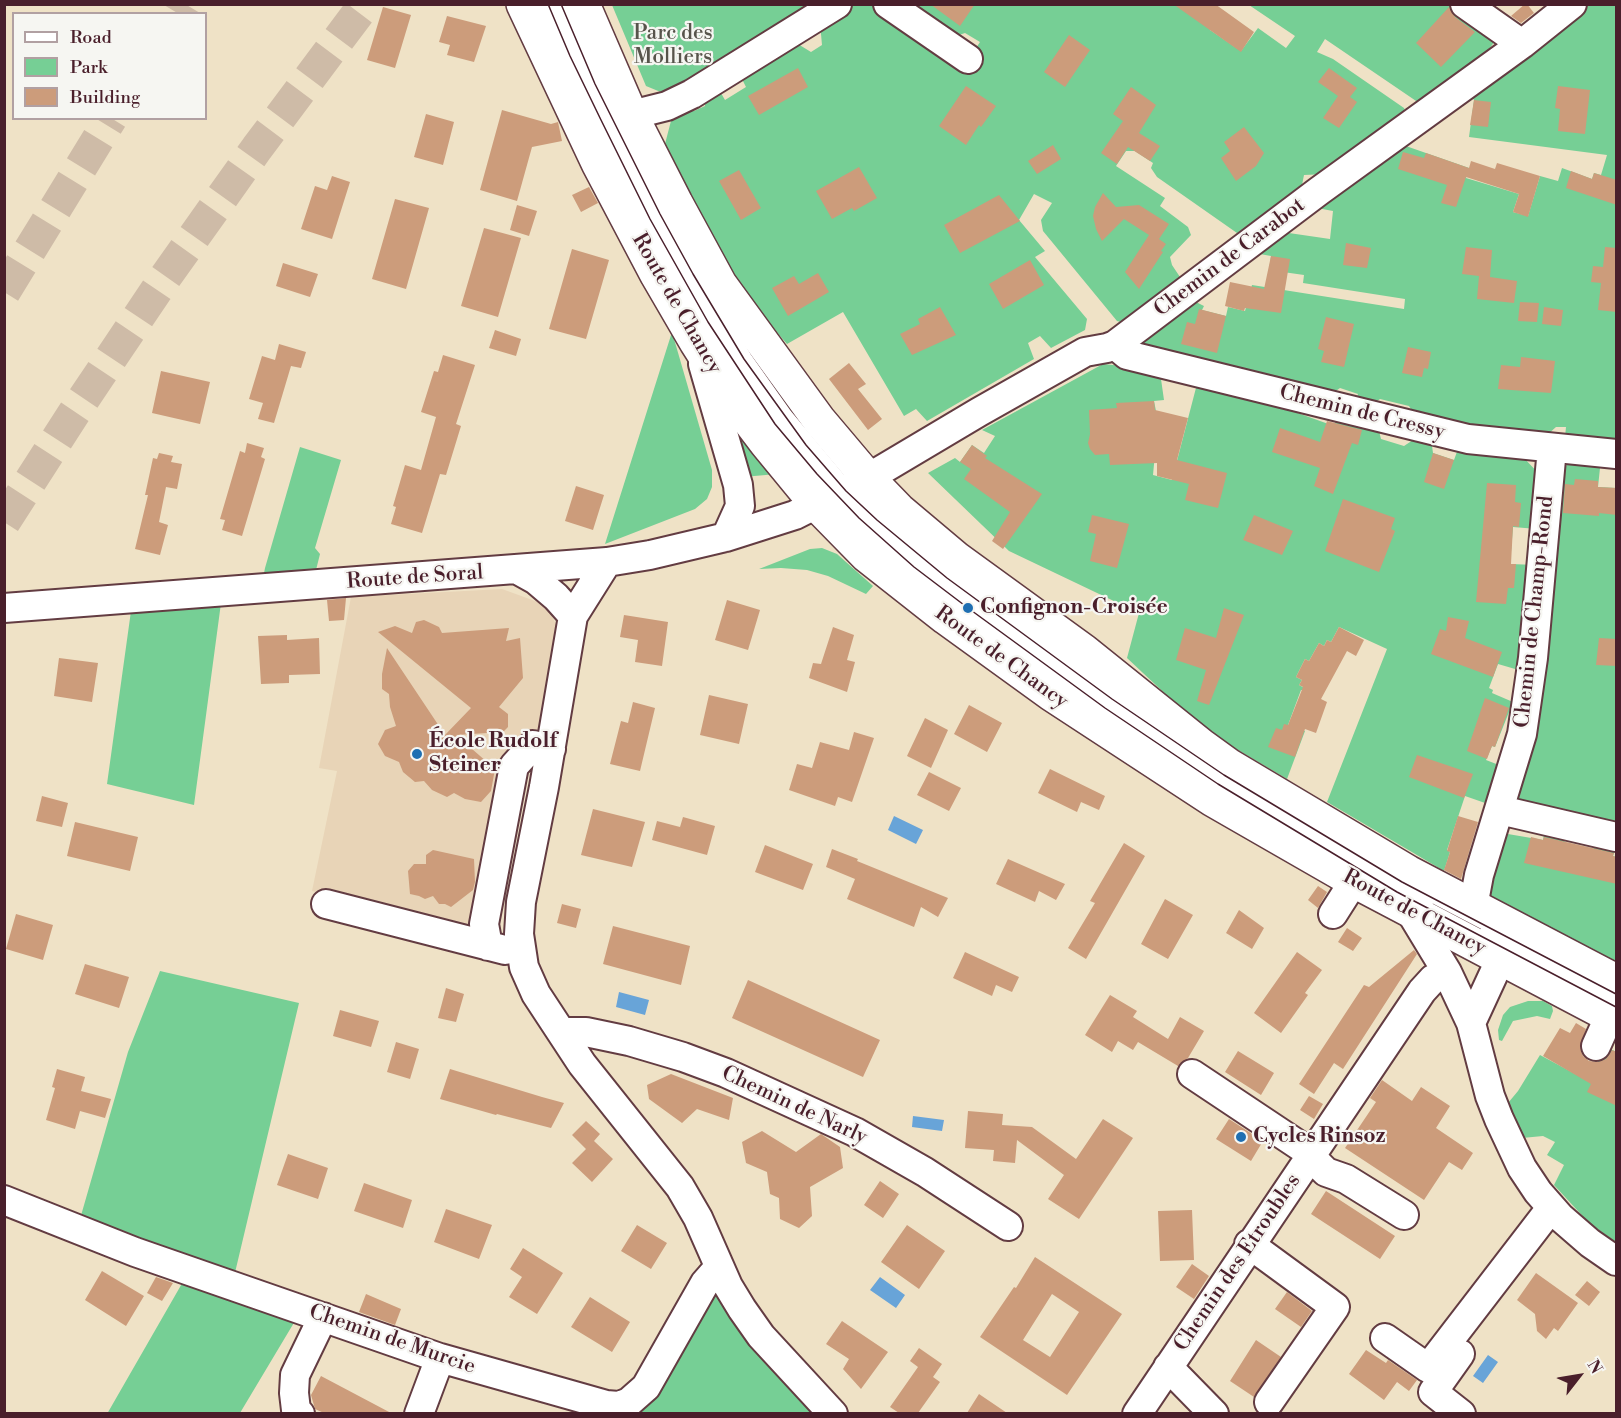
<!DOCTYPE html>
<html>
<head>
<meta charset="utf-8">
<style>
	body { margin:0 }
	#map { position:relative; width:1621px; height:1418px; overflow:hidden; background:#efe2c6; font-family:"Libre Bodoni",serif }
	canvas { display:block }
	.frame { position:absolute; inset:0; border:6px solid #4a1f2b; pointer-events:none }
	.legend { position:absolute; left:12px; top:12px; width:195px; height:108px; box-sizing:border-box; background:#f6f6f2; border:2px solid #b1a0a2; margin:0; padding:8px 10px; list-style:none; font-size:18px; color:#4a1f2b }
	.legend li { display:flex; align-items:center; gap:12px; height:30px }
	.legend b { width:30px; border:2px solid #b1a0a2 }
	.north { position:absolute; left:1549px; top:1346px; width:60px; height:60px; -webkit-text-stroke:4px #f6f6f2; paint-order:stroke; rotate:59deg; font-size:16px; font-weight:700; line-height:24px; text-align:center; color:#4a1f2b }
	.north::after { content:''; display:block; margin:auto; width:21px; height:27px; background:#4a1f2b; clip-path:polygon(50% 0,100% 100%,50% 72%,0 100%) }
</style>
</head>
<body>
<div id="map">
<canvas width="1621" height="1418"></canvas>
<div class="frame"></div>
<ul class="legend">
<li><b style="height:8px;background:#fff"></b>Road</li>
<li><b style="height:16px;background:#76cf95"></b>Park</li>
<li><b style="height:16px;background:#cc9c7b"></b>Building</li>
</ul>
<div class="north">N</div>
</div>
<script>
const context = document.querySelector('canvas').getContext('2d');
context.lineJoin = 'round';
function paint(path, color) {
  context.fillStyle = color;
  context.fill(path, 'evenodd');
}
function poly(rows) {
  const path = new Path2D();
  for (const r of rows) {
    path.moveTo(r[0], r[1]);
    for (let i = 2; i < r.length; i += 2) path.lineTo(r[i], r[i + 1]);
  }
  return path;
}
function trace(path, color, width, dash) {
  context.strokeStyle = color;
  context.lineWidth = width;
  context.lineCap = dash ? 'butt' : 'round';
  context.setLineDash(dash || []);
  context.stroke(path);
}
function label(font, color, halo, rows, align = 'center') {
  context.font = font + ' "Libre Bodoni",serif';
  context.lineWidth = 4.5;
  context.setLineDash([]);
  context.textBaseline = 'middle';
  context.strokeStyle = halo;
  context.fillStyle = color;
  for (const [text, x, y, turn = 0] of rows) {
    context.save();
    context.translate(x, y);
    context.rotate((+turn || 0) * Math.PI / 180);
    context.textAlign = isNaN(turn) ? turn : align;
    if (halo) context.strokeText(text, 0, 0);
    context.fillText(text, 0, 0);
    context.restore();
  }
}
paint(poly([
	[502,589,546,605,562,636,547,723,521,745,475,935,312,891,337,771,319,768,351,597]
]), '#e8d4b7');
paint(poly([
	[612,5,822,5,668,95,646,86],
	[850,5,874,5,965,65,980,42,965,33,956,36,898,5,1203,5,1210,30,1241,51,1258,28,1286,48,1295,36,1249,5,1452,5,1498,37,1478,64,1422,105,1325,39,1317,52,1333,59,1404,108,1407,115,1327,174,1304,175,1300,195,1256,230,1237,233,1157,177,1151,168,1153,163,1135,151,1126,151,1116,166,1165,198,1160,206,1188,227,1191,235,1170,257,1172,265,1184,283,1128,324,1117,321,1043,231,1041,220,1052,203,1034,194,1019,220,1045,251,1035,257,1087,319,1085,330,1051,348,1040,336,1028,343,1034,359,927,421,916,409,904,416,843,312,787,344,753,305,722,254,665,144,672,117,686,108,694,111,705,106,705,96,718,88,725,100,746,87,739,73,793,41,811,52,822,45,820,23],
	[1589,5,1616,5,1616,441,1565,437,1566,427,1556,427,1546,436,1473,429,1414,414,1409,406,1380,399,1373,404,1356,401,1358,394,1340,388,1330,395,1140,346,1142,338,1192,300,1204,306,1202,310,1226,316,1228,307,1245,311,1252,285,1404,309,1405,299,1303,283,1304,275,1269,270,1271,256,1254,253,1282,232,1330,239,1333,211,1317,208,1403,145,1469,168,1466,178,1519,194,1513,212,1528,216,1540,176,1558,181,1562,168,1592,179,1594,173,1601,175,1607,155,1469,137,1474,100,1469,92],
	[672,332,712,470,712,487,707,499,695,509,605,544],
	[1103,364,1153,369,1161,379,1164,400,1154,401,1158,421,1153,475,1172,480,1197,384,1267,402,1334,426,1336,420,1379,431,1381,439,1404,446,1413,440,1432,446,1433,453,1454,460,1458,449,1522,456,1542,477,1537,529,1513,527,1510,564,1537,565,1522,671,1498,664,1489,688,1493,690,1492,693,1513,702,1495,747,1492,746,1486,760,1504,767,1488,804,1465,796,1447,850,1450,852,1444,871,1327,802,1387,649,1339,627,1331,642,1327,640,1324,646,1319,643,1309,661,1305,659,1296,677,1302,680,1299,685,1308,690,1301,690,1288,725,1305,731,1287,779,1216,737,1175,703,1127,658,1139,613,1009,551,928,473,955,458,960,462,972,445,984,453,995,436,982,430],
	[724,408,777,474,743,477],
	[300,447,341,460,315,548,320,554,316,570,270,575,264,573,265,568],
	[1570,460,1594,461,1600,468,1598,487,1616,488,1616,612,1615,623,1616,624,1616,828,1514,800,1561,474],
	[822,548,837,554,873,586,866,594,828,576,807,570,781,568,759,569,810,549],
	[221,603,194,805,107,784,131,611],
	[1502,833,1543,840,1544,834,1565,839,1564,844,1593,851,1594,846,1615,850,1613,856,1616,857,1616,962,1492,899,1485,887],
	[160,971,299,1003,233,1281,80,1219,128,1052],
	[1528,1001,1543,1001,1552,1006,1553,1011,1550,1019,1537,1016,1513,1021,1502,1041,1499,1040,1498,1030,1503,1015,1510,1007],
	[1606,1046,1616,1052,1616,1242,1589,1223,1554,1185,1564,1165,1547,1155,1555,1142,1543,1136,1522,1138,1508,1103,1518,1091,1540,1055,1581,1077,1596,1066],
	[184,1280,295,1321,240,1413,107,1414],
	[715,1287,821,1414,637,1414]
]), '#76cf95');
paint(poly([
	[894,816,923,830,916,844,888,830],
	[619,992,649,1000,645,1015,616,1007],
	[913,1116,944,1120,942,1131,912,1127],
	[880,1277,905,1295,896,1308,870,1290],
	[1488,1355,1498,1362,1483,1383,1473,1376]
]), '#68a4d8');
paint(poly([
	[930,4,975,4,960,26],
	[1173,4,1215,4,1254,32,1241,52],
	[1525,4,1527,4,1534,13,1521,23,1511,16],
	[383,7,411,15,395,68,367,60],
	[1449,7,1455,17,1475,32,1441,67,1416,43],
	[447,16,486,26,474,62,447,55,450,45,439,42],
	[1069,35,1090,50,1065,87,1044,72],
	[798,68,808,87,759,115,748,96],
	[1329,68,1357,88,1350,97,1357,102,1339,128,1323,118,1338,96,1318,82],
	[966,86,996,106,981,127,979,125,966,145,939,126],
	[1558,86,1590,90,1585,134,1558,131,1560,109,1555,108],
	[1131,87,1156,105,1139,133,1160,146,1150,161,1128,147,1117,164,1101,153,1123,121,1113,114],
	[1474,100,1491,102,1488,127,1470,125],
	[502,110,551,124,558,122,562,141,532,147,517,201,480,190],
	[426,114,454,122,443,165,414,157],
	[1244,127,1264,153,1256,166,1236,181,1221,158,1230,151,1224,142],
	[1053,145,1061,159,1037,174,1028,161],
	[1403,152,1424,158,1426,153,1469,168,1471,161,1495,169,1497,163,1540,176,1528,217,1513,212,1519,194,1466,177,1456,207,1441,203,1447,185,1398,169],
	[859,167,877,198,854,211,852,208,832,219,816,191],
	[739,170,761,208,741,220,719,181],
	[1571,171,1592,179,1594,173,1617,180,1617,205,1566,188],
	[332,176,350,182,332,239,301,229,315,186,327,190],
	[589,187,598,203,581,212,572,195],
	[1103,193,1116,207,1139,205,1169,224,1159,239,1166,244,1161,251,1163,252,1139,289,1125,272,1149,235,1124,219,1102,241,1096,229,1093,216,1095,207],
	[999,195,1020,221,960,253,944,225],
	[395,199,429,208,406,289,372,279],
	[517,205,537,211,529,236,510,230],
	[484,228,521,238,498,317,461,306],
	[1346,243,1371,248,1367,268,1343,265],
	[1466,247,1492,250,1490,277,1517,281,1514,303,1477,299,1479,276,1462,274],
	[1605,247,1617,248,1617,312,1598,310,1601,283,1591,282,1593,266,1603,267],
	[572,249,609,260,586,339,549,329],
	[1271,256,1290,259,1281,313,1245,308,1244,311,1225,306,1230,282,1264,289],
	[1030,260,1044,285,1003,309,989,284],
	[283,263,318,274,310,297,276,286],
	[818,273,829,292,788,316,772,288,794,276,799,284],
	[1520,302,1539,303,1537,322,1518,321],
	[940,307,956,335,912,355,900,334,920,324,918,319],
	[1544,307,1563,310,1561,326,1542,324],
	[1199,309,1226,316,1217,353,1181,344,1187,322,1195,324],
	[1326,317,1354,324,1344,367,1321,362,1324,351,1318,349],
	[495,330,521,339,516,356,489,348],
	[279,344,306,352,301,368,291,366,274,423,258,419,263,403,249,399,262,356,275,360],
	[1408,347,1431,352,1428,369,1424,368,1422,377,1402,373],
	[443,355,475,365,456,424,461,426,446,475,440,474,422,533,391,524,396,507,393,506,405,465,421,470,436,417,421,412,434,371,438,372],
	[1521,357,1555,361,1551,393,1498,389,1501,365,1520,367],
	[849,363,866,384,858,389,882,419,868,430,829,379],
	[161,371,210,382,200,424,152,413],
	[1154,401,1155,410,1188,418,1177,460,1227,473,1218,508,1185,500,1189,484,1157,476,1157,463,1110,465,1109,454,1095,455,1090,449,1088,443,1090,434,1089,410,1117,408,1116,403],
	[1327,421,1362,430,1358,445,1352,443,1333,494,1314,486,1320,468,1272,452,1280,428,1320,442],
	[247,443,264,448,261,457,265,459,242,536,222,530,225,520,220,519,240,451,245,453],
	[972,445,987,456,985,458,1042,494,1003,549,992,541,1010,512,964,479,971,469,960,462],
	[159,453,173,456,171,462,182,464,177,489,166,487,159,522,168,525,160,555,135,549,148,495,145,495,153,458,157,459],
	[1433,453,1454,460,1444,489,1424,482],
	[1575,479,1598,481,1598,487,1617,488,1617,515,1599,513,1599,516,1563,513,1565,484,1574,485],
	[1487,483,1516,485,1515,502,1521,503,1519,527,1513,526,1511,564,1516,564,1514,588,1508,588,1506,604,1476,602],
	[576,486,604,495,593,530,565,521],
	[1343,499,1395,518,1391,529,1395,531,1379,572,1325,551],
	[1092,515,1129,524,1117,568,1090,561,1096,534,1088,532],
	[1254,515,1293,531,1282,555,1243,540],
	[346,598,344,620,329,621,327,600],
	[727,600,760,610,748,650,715,640],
	[1224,608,1244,615,1209,705,1197,701,1206,670,1176,660,1185,628,1216,638],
	[624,615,668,622,662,666,635,662,638,640,620,637],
	[1448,617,1469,621,1465,638,1502,652,1493,677,1431,654,1440,629,1446,631],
	[424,620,439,627,442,633,509,628,506,641,520,638,523,678,499,707,508,714,508,727,503,732,456,735,495,769,491,791,481,802,465,799,454,793,447,797,432,790,424,781,415,782,403,772,399,762,385,756,378,744,385,730,396,726,390,707,389,694,382,689,382,674,387,648,445,735,471,708,378,632,395,626,412,633,416,622],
	[833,627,854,635,847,660,855,662,847,692,809,678,813,663,821,664],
	[1339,627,1364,640,1356,656,1347,651,1321,699,1327,702,1316,733,1305,729,1295,757,1268,747,1276,728,1282,730,1284,724,1288,725,1303,687,1299,685,1302,680,1296,677,1305,659,1309,661,1319,643,1324,646,1327,640,1331,642],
	[287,635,287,640,319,638,320,674,289,675,289,683,261,684,258,636],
	[1599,638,1617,639,1617,666,1596,665],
	[59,658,98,663,92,702,54,696],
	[709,695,748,704,739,744,700,735],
	[1485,698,1509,708,1495,747,1492,746,1487,759,1467,751],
	[633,702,655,708,640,771,610,764,621,721,628,723],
	[969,705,1002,723,987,752,954,734],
	[925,718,948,730,931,768,907,756],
	[854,732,874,738,852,802,838,797,835,806,789,790,797,764,812,768,820,742,849,750],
	[1417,755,1473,774,1464,798,1409,777],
	[1050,769,1105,796,1099,810,1081,802,1077,812,1038,793],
	[929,772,961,788,949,811,917,795],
	[42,796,68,803,62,827,36,821],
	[593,809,645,822,632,867,581,855],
	[1458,816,1478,822,1461,879,1444,870,1450,852,1447,851],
	[683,817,715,826,707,855,652,840,657,821,680,827],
	[75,822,138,837,130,871,67,856],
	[1531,837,1543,840,1544,837,1614,853,1613,856,1617,857,1617,884,1524,863],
	[1124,843,1145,856,1086,959,1068,948,1095,903,1090,901],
	[765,845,813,864,803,890,755,872],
	[832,849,858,859,857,861,948,898,938,917,921,907,914,927,847,899,855,879,826,867],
	[433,850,474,859,475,882,473,890,451,907,445,904,439,904,433,896,425,899,419,896,410,894,408,871,414,864,426,864,426,855],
	[1008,859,1065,884,1056,900,1039,891,1035,902,996,884],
	[1318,886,1327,892,1318,908,1308,900],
	[1165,899,1193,915,1168,959,1141,944],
	[562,904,581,909,576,928,557,923],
	[1239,910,1264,928,1252,949,1226,933],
	[16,914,53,925,43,960,6,949],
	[613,926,690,946,681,985,603,964],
	[1347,928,1362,938,1353,951,1338,942],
	[1414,950,1417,954,1343,1069,1334,1063,1314,1094,1299,1084,1364,985,1369,987],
	[965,952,1019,977,1012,992,996,985,992,996,953,978],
	[1297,952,1322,970,1305,993,1308,995,1281,1033,1254,1013],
	[85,964,129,977,119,1008,75,994],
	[748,980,880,1040,863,1077,732,1018],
	[446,988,464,994,456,1022,438,1018],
	[1110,995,1137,1011,1133,1017,1168,1039,1180,1017,1204,1031,1188,1058,1178,1066,1138,1042,1133,1050,1118,1041,1112,1052,1085,1035],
	[340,1010,379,1021,371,1047,333,1036],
	[1576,1023,1586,1029,1580,1048,1583,1056,1589,1061,1598,1062,1606,1059,1612,1050,1617,1052,1617,1106,1587,1092,1591,1084,1543,1056,1560,1028,1570,1033],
	[396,1042,419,1049,410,1079,387,1072],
	[1238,1051,1274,1073,1261,1095,1225,1072],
	[57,1069,85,1077,81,1091,111,1099,105,1118,80,1111,75,1129,46,1120,55,1088,52,1087],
	[450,1069,542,1097,564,1103,551,1128,497,1114,496,1115,440,1099],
	[671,1074,733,1098,729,1120,697,1109,682,1123,649,1099,647,1085],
	[1382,1080,1412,1101,1421,1087,1450,1106,1436,1128,1473,1153,1462,1170,1449,1162,1424,1200,1345,1148,1376,1102,1370,1098],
	[1309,1096,1323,1104,1314,1119,1300,1110],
	[968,1111,1003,1114,1002,1125,1032,1127,1076,1159,1103,1119,1133,1138,1079,1219,1048,1199,1064,1175,1017,1140,1015,1163,993,1161,994,1150,965,1148],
	[1229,1119,1263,1141,1251,1161,1216,1139],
	[586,1121,600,1134,594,1141,613,1159,592,1182,572,1163,586,1149,572,1135],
	[762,1131,796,1152,821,1134,840,1147,843,1168,810,1187,812,1216,799,1228,780,1219,779,1198,770,1194,767,1172,746,1163,742,1142],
	[288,1154,328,1168,318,1199,277,1185],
	[880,1181,899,1194,883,1218,864,1205],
	[364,1183,412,1200,403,1228,354,1211],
	[1326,1191,1395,1236,1380,1259,1311,1214],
	[446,1209,492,1225,479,1259,434,1242],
	[1192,1210,1194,1260,1160,1261,1158,1211],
	[637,1225,667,1243,651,1269,621,1251],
	[907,1225,945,1251,919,1289,881,1262],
	[523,1248,563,1273,537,1314,509,1297,522,1277,510,1269],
	[1035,1257,1122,1314,1067,1395,980,1337,1014,1287,1016,1288],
	[1052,1294,1079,1312,1050,1357,1023,1340],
	[1192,1264,1209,1276,1194,1299,1176,1287],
	[102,1271,144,1296,126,1326,85,1300],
	[1536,1273,1578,1303,1558,1331,1554,1328,1546,1339,1537,1331,1535,1314,1517,1300],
	[156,1277,173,1283,162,1301,147,1293],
	[1587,1281,1600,1292,1589,1306,1575,1295],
	[1287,1292,1312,1311,1301,1327,1275,1309],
	[366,1294,401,1309,395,1325,359,1312],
	[590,1297,630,1322,612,1352,571,1327],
	[842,1321,888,1352,861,1389,843,1369,849,1359,826,1344],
	[1256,1340,1281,1357,1254,1397,1230,1381],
	[919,1348,942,1364,933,1377,940,1382,918,1413,899,1413,890,1407,918,1367,910,1361],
	[1366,1350,1386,1363,1388,1360,1417,1380,1409,1391,1397,1382,1384,1400,1349,1374],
	[321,1376,391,1413,324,1413,315,1409,311,1395],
	[979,1394,1007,1413,967,1413]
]), '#cc9c7b');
trace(poly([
	[179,14,185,4],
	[4,292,111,118],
	[4,522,74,413,164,279,257,148,365,4]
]), '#cebba7', 33, [33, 16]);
const minor = poly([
	[555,4,605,119,655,216,713,319,739,362,780,420,841,493,879,530,917,563,1066,673,1150,732,1221,780,1297,826,1420,898],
	[888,4,968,59],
	[1465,4,1522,44],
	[631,115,667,106,692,94,837,4],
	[1115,345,1127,355,1468,439,1616,454],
	[703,364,738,485,740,506,726,537],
	[607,562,573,616,544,787,521,902,519,934,524,967,536,994,582,1064,680,1187,698,1218,728,1286,742,1309,761,1336,833,1414],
	[518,570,536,580,556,597,573,616],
	[4,608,607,562,650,555,726,537,795,515,868,478,979,412,1085,352,1107,348,1115,345,1319,191,1522,44,1572,4],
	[1500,810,1616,837],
	[326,904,505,950],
	[1473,907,1479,875,1522,734,1533,658,1552,448],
	[1410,911,1447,972,1471,1023,1490,1096,1499,1119,1522,1168,1538,1192,1560,1217,1590,1243,1616,1261],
	[1333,914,1354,881],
	[1493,936,1616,1000],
	[488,946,484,924,514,766,533,745,551,749],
	[1471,1023,1501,958,1504,948,1503,937],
	[561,1032,586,1032,629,1041,683,1057,726,1073,855,1132,925,1172,1008,1226],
	[1596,1046,1610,1015],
	[1192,1074,1312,1154,1318,1164,1326,1172,1346,1179,1404,1215],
	[4,1200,135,1252,440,1358,606,1405,619,1406,629,1402,646,1387,705,1283,719,1267],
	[1249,1244,1335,1307,1269,1402],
	[1385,1338,1428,1368,1551,1208],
	[1460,1354,1433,1392,1461,1414],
	[1168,1367,1214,1414],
	[300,1414,296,1410,294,1393,295,1375,323,1317],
	[419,1414,440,1358],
	[1137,1414,1422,991,1433,979,1447,972]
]);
const major = poly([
	[523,4,598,163,657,275,696,342,731,397,766,443,817,505,866,555,946,618,1051,694,1213,800,1354,881,1616,1019],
	[583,4,631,115,676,203,720,284,819,420,868,478,899,510,956,558,1084,651,1201,745,1230,766,1408,872,1616,981]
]);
trace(minor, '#633c42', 32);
trace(major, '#633c42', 36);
trace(minor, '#fff', 28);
trace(major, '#fff', 33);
trace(poly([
	[548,4,570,56,601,120,650,219,708,322,775,424,817,474,859,518,914,567,968,608,1105,708,1218,784,1397,892,1616,1007],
	[561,4,595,84,660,214,693,274,744,359,806,445,846,491,877,520,947,578,1112,699,1224,775,1402,882,1616,994]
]), '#4a1f2b', 1.5);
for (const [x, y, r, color] of [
	[968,608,6,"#1f6fb2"],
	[417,754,6,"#1f6fb2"],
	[1241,1137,6,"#1f6fb2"]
]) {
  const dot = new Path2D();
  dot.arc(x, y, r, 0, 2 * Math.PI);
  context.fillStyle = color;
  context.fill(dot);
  trace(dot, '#f6f6f2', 2);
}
label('21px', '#57544b', '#f6f6f2', [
	["Parc des",673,34],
	["Molliers",673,58]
]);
label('21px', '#4a1f2b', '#f6f6f2', [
	["Chemin de Carabot",1230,258,-37],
	["Route de Chancy",676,304,60],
	["Chemin de Cressy",1362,413,14],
	["Route de Soral",415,578,-4],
	["Chemin de Champ-Rond",1535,612,-84],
	["Route de Chancy",1001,658,36],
	["Route de Chancy",1414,913,28],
	["Chemin de Narly",794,1106,25],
	["Chemin des Etroubles",1238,1263,-56],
	["Chemin de Murcie",392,1340,19]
]);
label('bold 21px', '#4a1f2b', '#f6f6f2', [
	["Confignon-Croisée",980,608],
	["École Rudolf",429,742],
	["Steiner",429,766],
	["Cycles Rinsoz",1253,1137]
], 'left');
</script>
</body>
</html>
